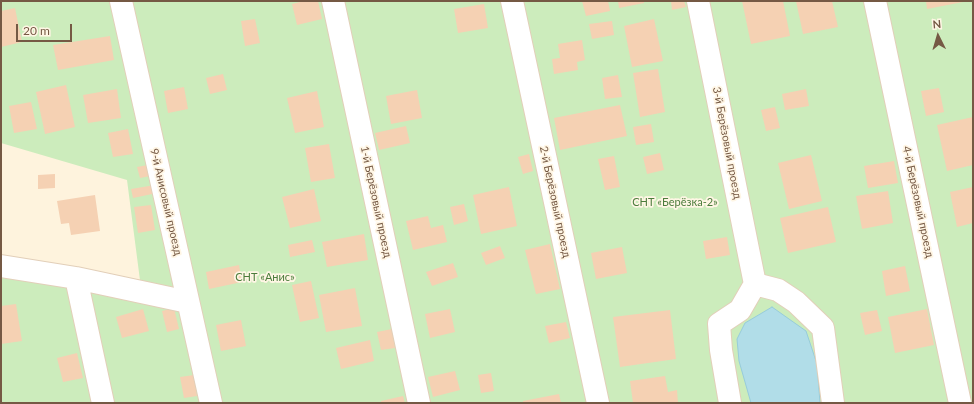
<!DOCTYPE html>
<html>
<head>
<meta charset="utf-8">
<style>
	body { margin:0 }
	#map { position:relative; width:974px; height:404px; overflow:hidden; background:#fef3dd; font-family:Lato,sans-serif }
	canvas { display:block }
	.frame { position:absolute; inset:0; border:2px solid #755944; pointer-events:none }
	.north { position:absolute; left:918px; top:16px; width:40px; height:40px; -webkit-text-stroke:3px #fff6e5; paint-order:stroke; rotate:355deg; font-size:11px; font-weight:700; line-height:16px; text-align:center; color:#755944 }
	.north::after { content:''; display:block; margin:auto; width:14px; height:18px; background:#755944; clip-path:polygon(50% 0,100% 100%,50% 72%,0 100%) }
	.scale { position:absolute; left:16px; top:24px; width:56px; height:18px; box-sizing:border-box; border:2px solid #755944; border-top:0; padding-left:5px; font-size:12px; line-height:14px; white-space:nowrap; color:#755944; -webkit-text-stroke:3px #fff6e5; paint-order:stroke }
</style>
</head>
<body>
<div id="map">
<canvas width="974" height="404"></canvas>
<div class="frame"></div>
<div class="north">N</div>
<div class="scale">20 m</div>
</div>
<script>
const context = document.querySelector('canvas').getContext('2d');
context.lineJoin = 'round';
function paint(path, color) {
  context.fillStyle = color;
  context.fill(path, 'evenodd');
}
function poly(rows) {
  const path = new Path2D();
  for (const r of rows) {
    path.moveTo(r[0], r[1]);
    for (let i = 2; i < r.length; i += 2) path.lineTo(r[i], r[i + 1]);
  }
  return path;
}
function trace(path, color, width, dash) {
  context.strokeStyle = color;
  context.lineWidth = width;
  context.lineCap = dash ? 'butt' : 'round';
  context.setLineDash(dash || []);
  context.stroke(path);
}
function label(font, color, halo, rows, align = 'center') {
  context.font = font + ' Lato,sans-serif';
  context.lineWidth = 3.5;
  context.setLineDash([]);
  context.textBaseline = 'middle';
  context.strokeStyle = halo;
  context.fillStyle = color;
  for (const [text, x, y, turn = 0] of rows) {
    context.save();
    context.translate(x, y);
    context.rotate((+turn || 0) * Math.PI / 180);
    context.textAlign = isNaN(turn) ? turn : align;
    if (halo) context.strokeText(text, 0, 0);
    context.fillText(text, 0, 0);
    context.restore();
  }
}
paint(poly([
	[1,1,973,1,973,403,1,403,1,255,141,288,127,180,1,143]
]), '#ccecbc');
const water = poly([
	[772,307,806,331,817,364,820,403,751,403,739,361,737,339,745,323,772,307]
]);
paint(water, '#b1dde8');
trace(water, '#97ccdb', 1);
paint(poly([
	[304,1,318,1,322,19,297,25,292,4],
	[582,1,608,1,610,11,586,16],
	[618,1,644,1,644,3,619,8],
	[671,1,684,1,686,7,672,10],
	[742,1,783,1,790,36,751,44],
	[796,1,832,1,838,27,803,34],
	[926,1,963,1,963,2,927,9],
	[484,4,488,28,458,33,454,9],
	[15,8,22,42,1,47,1,11],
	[255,19,260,43,245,46,241,21],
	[654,19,663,61,632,67,624,26],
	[612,21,614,35,592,39,589,24],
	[110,36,114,60,58,70,53,45],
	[582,40,585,60,577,62,578,70,554,74,552,59,560,58,558,44],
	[658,69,665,112,640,117,633,73],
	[223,74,227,90,210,94,206,78],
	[618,75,622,97,605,99,602,78],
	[66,85,75,127,45,134,36,92],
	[184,87,188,109,168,113,164,91],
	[939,88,944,112,926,116,921,91],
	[117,89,121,118,88,123,83,95],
	[806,89,809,106,785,110,782,94],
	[417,90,422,118,391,124,386,96],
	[317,91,324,127,295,133,287,98],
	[31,102,37,129,14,133,9,106],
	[620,105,627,136,560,150,554,118],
	[775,107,780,128,766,131,761,110],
	[973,117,973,165,947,171,937,125],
	[651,124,654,142,636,145,633,127],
	[406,126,410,143,379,150,375,133],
	[128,129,133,154,113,157,108,133],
	[329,144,335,178,311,182,305,148],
	[660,153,664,170,647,174,643,157],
	[529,154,533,171,523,174,518,157],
	[811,155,822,201,789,209,778,163],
	[614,156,620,187,605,190,598,159],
	[894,161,898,183,868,188,864,166],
	[153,164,156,175,140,178,137,167],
	[55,174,55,188,38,189,38,175],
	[155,185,157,193,133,198,131,189],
	[509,187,517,226,481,234,473,195],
	[973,187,973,223,957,227,950,192],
	[314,189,321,221,290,228,282,197],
	[888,191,893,223,862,229,856,196],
	[95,195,100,231,71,235,69,223,61,224,57,201],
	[464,204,468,221,454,225,450,207],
	[151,205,155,230,138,233,134,207],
	[828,207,836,242,788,253,780,218],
	[428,216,431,228,443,225,447,242,413,250,406,221],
	[364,234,368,260,327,267,322,242],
	[727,237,730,255,706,259,703,241],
	[312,240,315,252,290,257,288,245],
	[550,244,560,289,536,294,525,250],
	[500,246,505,258,486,265,481,253],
	[622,247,627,273,596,279,591,253],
	[453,263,458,277,432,286,426,272],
	[239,265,242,282,209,289,206,272],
	[905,266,910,291,886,296,882,271],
	[311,281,319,318,300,322,292,285],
	[355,288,362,326,326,332,319,295],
	[16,304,22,341,1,344,1,306],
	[174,308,179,329,167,332,162,311],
	[143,309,149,331,122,338,116,317],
	[450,309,455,332,430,338,425,314],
	[927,309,934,345,895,353,888,317],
	[670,310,676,359,620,367,613,317],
	[877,310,882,331,865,335,860,313],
	[241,320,246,346,221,351,216,325],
	[566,322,570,338,549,343,545,326],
	[392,329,395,348,381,350,377,332],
	[370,340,374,361,341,369,336,348],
	[77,353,83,378,63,382,57,358],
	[455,371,460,390,433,397,428,377],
	[491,373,494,391,481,393,478,375],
	[194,375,197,396,184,398,180,377],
	[665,376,668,392,677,390,678,403,633,403,630,381],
	[559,394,561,403,523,403,523,401],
	[403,396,405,403,381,403,381,401]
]), '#f5d1b3');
const minor = poly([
	[121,1,211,403],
	[333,1,419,403],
	[512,1,598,403],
	[698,1,755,284,740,310,719,324,721,350,730,403],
	[875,1,960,403],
	[1,266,76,278,188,302],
	[76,278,103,403],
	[755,284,778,290,796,302,823,328,833,403]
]);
trace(minor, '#e2cfb9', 24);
trace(minor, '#fff', 22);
label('11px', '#755944', '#fff6e5', [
	["3-й Берёзовый проезд",727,143,79],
	["9-й Анисовый проезд",166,202,77],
	["1-й Берёзовый проезд",376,202,78],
	["2-й Берёзовый проезд",555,202,78],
	["4-й Берёзовый проезд",918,202,78]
]);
label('11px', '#4b7c3b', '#fff6e5', [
	["СНТ «Берёзка-2»",675,202],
	["СНТ «Анис»",265,277]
]);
</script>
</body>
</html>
